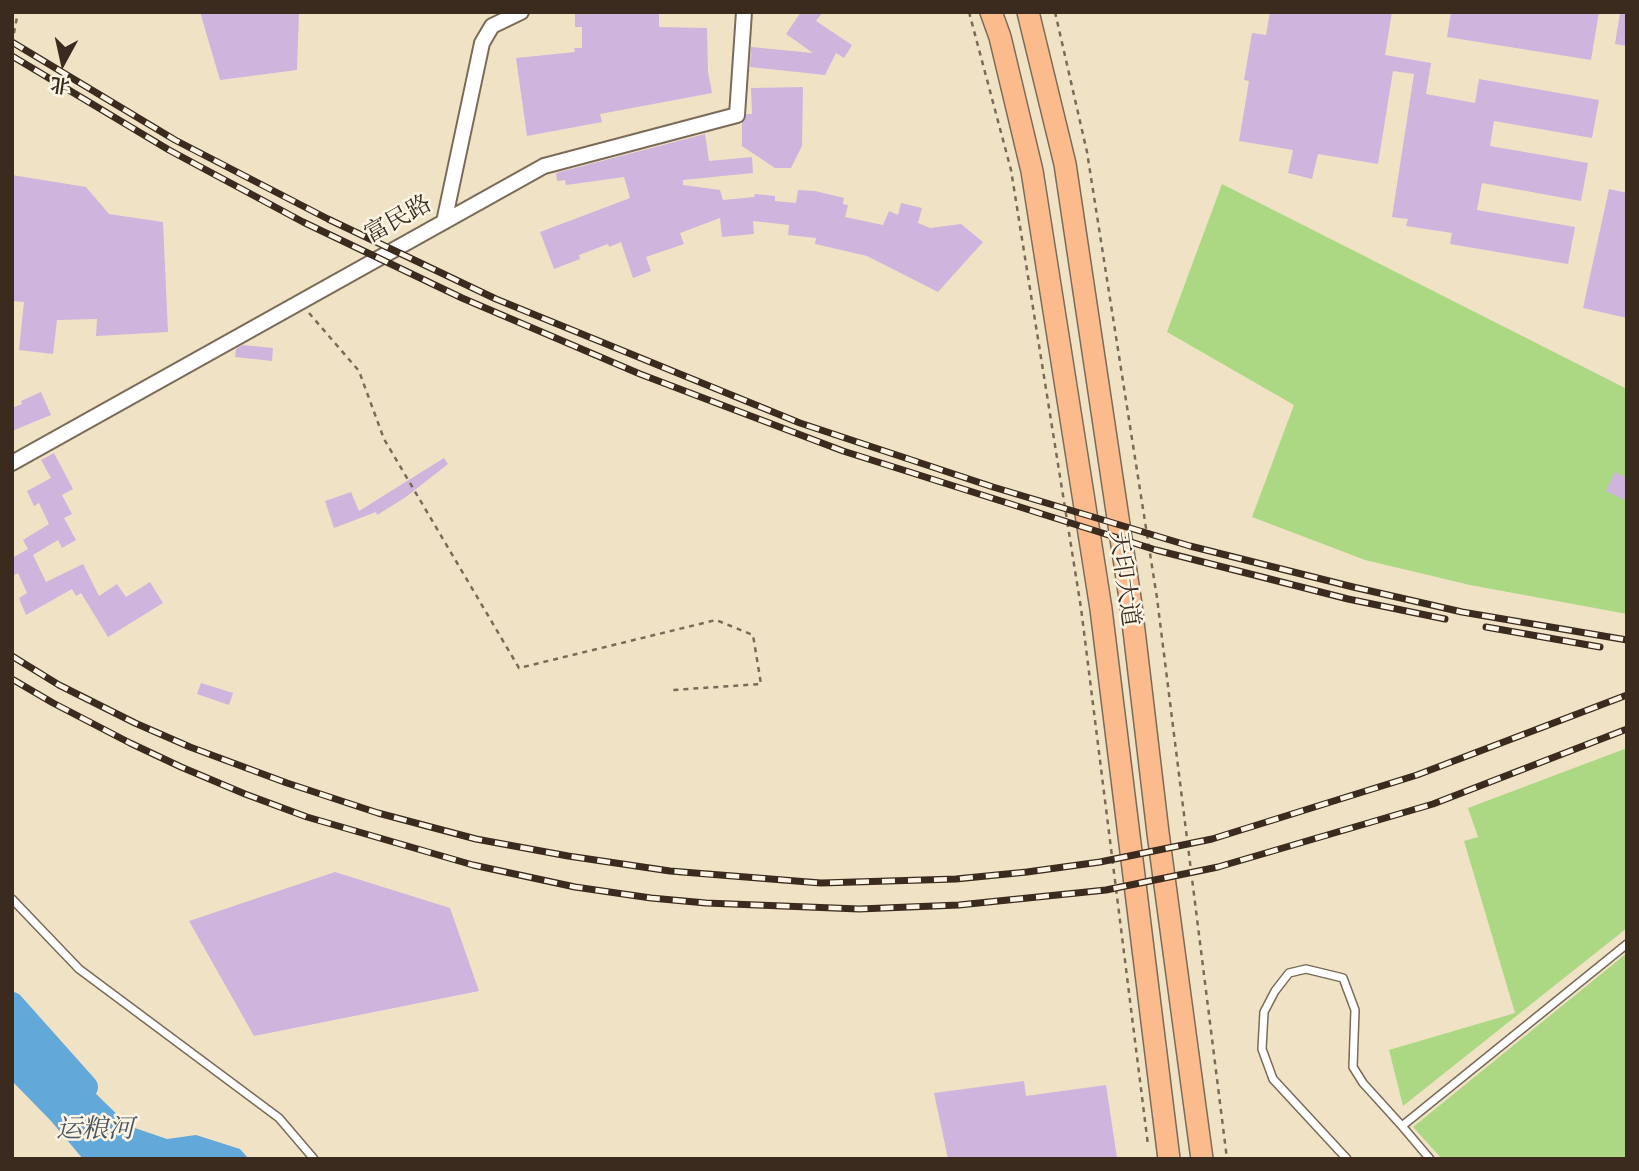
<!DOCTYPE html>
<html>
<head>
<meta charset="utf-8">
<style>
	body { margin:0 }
	#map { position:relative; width:1639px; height:1171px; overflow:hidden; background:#f0e3c5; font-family:"IM FELL DW Pica","Noto Serif SC",serif }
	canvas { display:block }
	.frame { position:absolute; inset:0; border:14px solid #3b2a1e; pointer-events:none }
	.north { position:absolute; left:28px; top:28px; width:70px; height:70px; -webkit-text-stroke:5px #fcf5e5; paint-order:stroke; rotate:188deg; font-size:19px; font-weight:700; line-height:28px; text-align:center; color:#3b2a1e }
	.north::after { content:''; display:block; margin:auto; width:24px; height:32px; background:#3b2a1e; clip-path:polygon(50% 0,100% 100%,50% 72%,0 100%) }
</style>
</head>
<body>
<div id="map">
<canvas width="1639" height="1171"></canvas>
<div class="frame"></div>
<div class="north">北</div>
</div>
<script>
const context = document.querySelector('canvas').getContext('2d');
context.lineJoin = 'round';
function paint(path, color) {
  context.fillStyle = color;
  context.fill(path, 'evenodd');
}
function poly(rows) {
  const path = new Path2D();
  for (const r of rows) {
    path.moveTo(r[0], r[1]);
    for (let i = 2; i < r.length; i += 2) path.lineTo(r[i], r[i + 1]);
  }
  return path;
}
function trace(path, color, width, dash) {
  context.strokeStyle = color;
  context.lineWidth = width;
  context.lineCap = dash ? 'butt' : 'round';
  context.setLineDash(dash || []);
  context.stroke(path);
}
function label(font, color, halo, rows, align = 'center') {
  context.font = font + ' "IM FELL DW Pica","Noto Serif SC",serif';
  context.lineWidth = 5;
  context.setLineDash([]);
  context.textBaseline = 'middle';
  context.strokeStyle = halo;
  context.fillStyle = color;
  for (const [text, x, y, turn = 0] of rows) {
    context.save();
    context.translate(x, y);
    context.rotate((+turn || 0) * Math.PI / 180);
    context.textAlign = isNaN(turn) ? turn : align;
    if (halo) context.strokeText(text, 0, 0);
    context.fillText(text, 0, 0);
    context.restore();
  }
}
paint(poly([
	[1222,184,1627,389,1627,614,1470,585,1365,560,1252,517,1294,405,1167,332],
	[1627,748,1627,928,1403,1106,1389,1050,1515,1013,1464,841,1478,837,1468,808],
	[1627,953,1627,1159,1442,1159,1413,1127]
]), '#acd884');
paint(poly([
	[12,1012,129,1126,167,1139,196,1135,240,1149,249,1159,83,1159,51,1121,12,1081]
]), '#62a8d8');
trace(poly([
	[12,1004,86,1087]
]), '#62a8d8', 24);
paint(poly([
	[200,12,299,12,297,70,220,80],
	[801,12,823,12,816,21,852,45,844,58,836,53,825,75,750,67,751,47,813,53,786,34],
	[1270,12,1392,12,1385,55,1431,63,1426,94,1475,103,1479,79,1599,100,1592,138,1494,121,1490,146,1588,163,1581,201,1482,183,1477,210,1575,227,1568,264,1450,244,1452,233,1406,226,1408,219,1392,217,1414,74,1393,71,1378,164,1318,154,1312,179,1288,173,1293,150,1239,141,1249,81,1244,80,1252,33,1266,35],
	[1451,12,1599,12,1591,60,1447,37],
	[575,13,659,13,659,27,707,28,708,72,712,93,600,114,602,122,527,136,516,58,575,52,574,48,582,48,582,27,575,27],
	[1620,13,1627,13,1627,46,1615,44],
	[803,87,802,146,791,168,775,168,742,146,742,123,747,114,752,114,751,88],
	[705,134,709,161,752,157,753,173,683,180,683,185,720,190,723,200,754,197,755,194,775,196,775,201,796,203,798,190,815,191,844,198,843,204,848,205,845,217,883,225,889,211,898,215,901,203,922,208,918,223,930,228,961,224,983,242,938,292,867,256,815,244,816,238,788,235,789,225,753,221,754,234,722,237,720,218,680,233,684,244,646,257,651,271,633,278,621,242,609,247,608,244,579,255,580,259,554,269,540,232,630,198,624,177,566,185,565,180,557,181,556,173],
	[12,175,86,187,109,214,163,222,168,332,96,336,97,319,57,320,53,354,19,350,24,302,12,301],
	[1609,189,1627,193,1627,318,1583,308],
	[243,345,273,348,272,361,235,357,236,349],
	[41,392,51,415,12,431,12,408,22,404,21,401],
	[54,453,73,489,62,495,72,514,64,518,76,540,62,548,58,540,33,555,46,582,83,564,99,596,117,584,126,597,150,582,163,603,108,637,81,593,76,596,72,589,26,615,19,598,27,593,18,573,12,576,12,558,28,549,23,540,49,524,39,503,34,506,27,491,51,478,41,460],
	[444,458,448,464,406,497,377,515,376,512,334,528,325,501,351,492,359,511],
	[1615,472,1627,478,1627,501,1606,491],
	[201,683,233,693,229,705,197,694],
	[335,872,450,908,479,991,254,1036,189,921],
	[1024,1081,1026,1096,1106,1085,1117,1158,948,1159,934,1093]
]), '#cfb4dd');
const lane = poly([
	[12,899,79,969,279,1118,314,1159],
	[1347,1159,1273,1079,1262,1049,1264,1012,1275,991,1289,973,1306,969,1343,978,1355,1010,1353,1067,1363,1083,1402,1126],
	[1430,1159,1402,1126,1627,944]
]);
const street = poly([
	[444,222,482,43,492,26,521,12],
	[12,463,544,166,737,115,744,12]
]);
const primary = poly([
	[991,12,1000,37,1032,171,1101,609,1169,1159],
	[1028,12,1065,164,1131,605,1158,833,1202,1159]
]);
trace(lane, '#7a6b58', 10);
trace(street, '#7a6b58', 18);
trace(primary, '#7a6b58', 24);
trace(poly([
	[969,12,1011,170,1081,608,1148,1145],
	[1055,12,1087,152,1157,598,1227,1159],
	[12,43,18,12],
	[309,313,359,371,384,439,519,668,716,620,753,635,761,684,673,690]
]), '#7a6b58', 2.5, [5, 5]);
trace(lane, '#fff', 7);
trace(street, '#fff', 14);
trace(primary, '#fbbb8d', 21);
const rail = poly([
	[12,42,175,140,328,219,496,299,800,423,993,487,1190,546,1353,587,1462,612,1627,640],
	[12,56,169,150,303,222,462,298,640,374,843,451,1156,550,1348,599,1445,619],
	[1486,627,1600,647],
	[12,656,59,685,135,723,190,747,287,783,378,813,476,839,568,856,670,871,821,883,956,879,1027,872,1100,862,1212,839,1417,775,1627,695],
	[12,679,53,703,130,743,181,767,245,794,307,817,473,865,575,887,651,898,706,903,859,909,959,905,1106,890,1218,867,1433,804,1627,729]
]);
trace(rail, '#3b2a1e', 7);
trace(rail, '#fcf5e5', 4.5, [13]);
label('24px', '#3b2a1e', '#fcf5e5', [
	["富民路",399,221,-29],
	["天印大道",1122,579,82]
]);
label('italic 26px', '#49565f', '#fcf5e5', [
	["运粮河",95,1132]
]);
</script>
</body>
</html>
